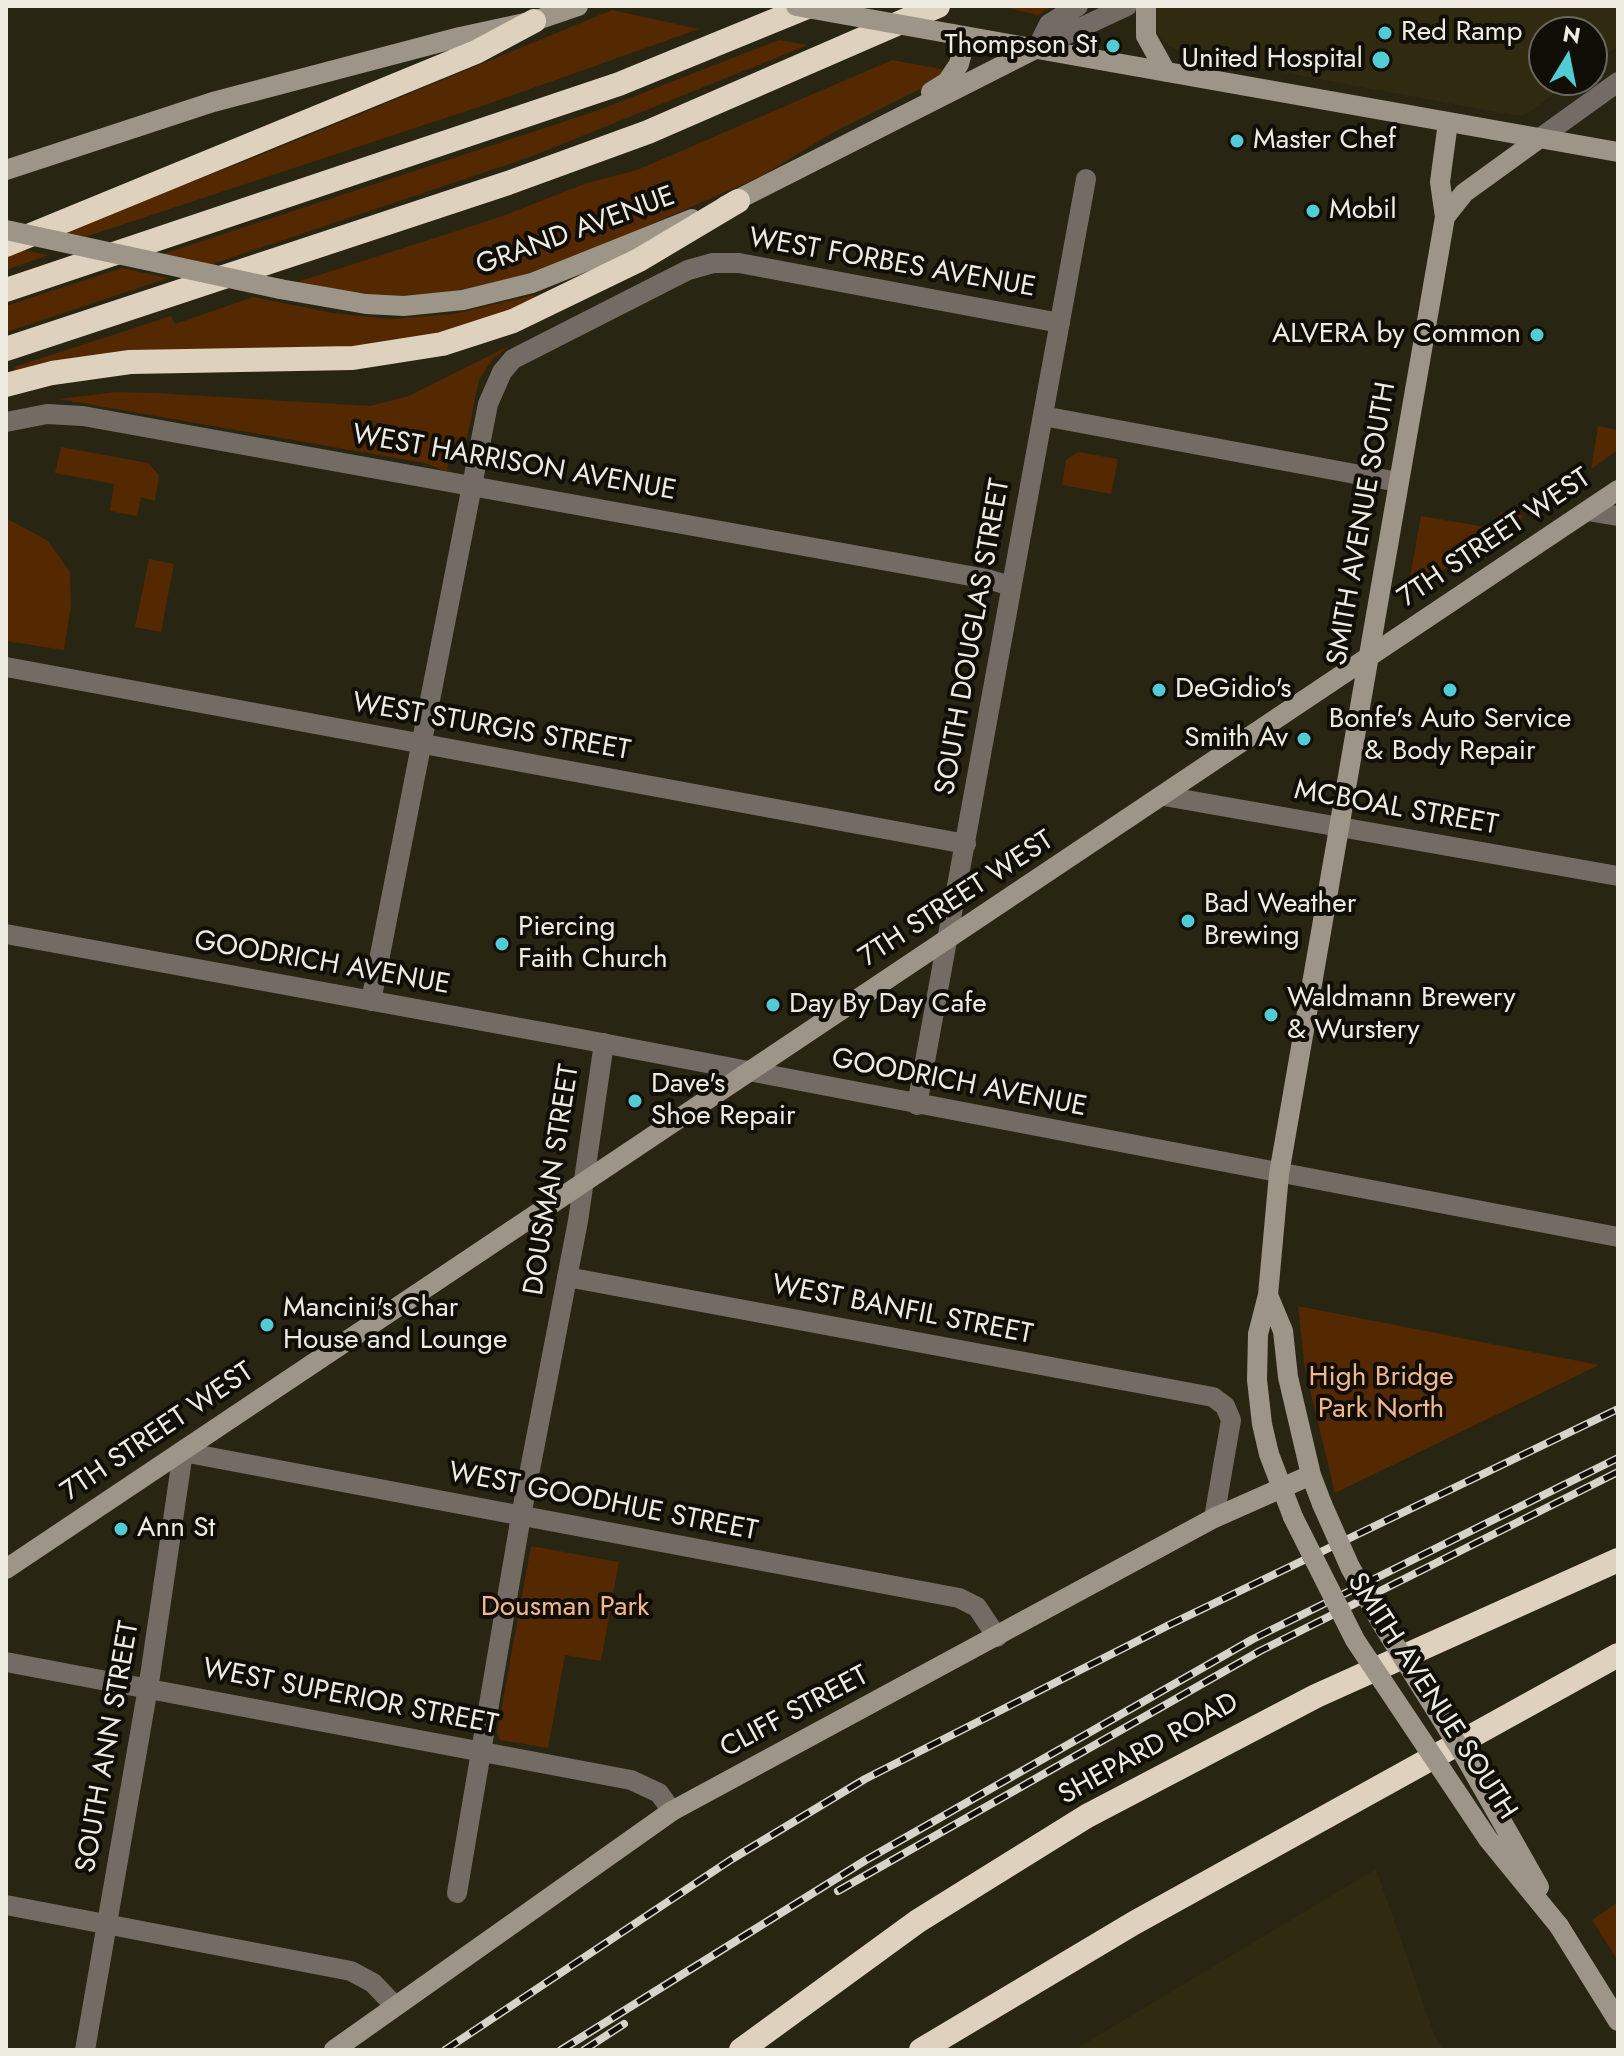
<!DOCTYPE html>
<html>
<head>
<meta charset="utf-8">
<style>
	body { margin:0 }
	#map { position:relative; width:1624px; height:2056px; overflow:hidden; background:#292513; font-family:Jost,sans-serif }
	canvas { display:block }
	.frame { position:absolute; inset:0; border:8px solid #eeece1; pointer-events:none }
	.north { position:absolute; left:1528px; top:16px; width:80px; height:80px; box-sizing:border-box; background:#100e07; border:2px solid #69675e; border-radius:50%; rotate:10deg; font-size:22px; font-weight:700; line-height:32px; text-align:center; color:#eeece1 }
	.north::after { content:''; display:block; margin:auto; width:28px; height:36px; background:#51ccd4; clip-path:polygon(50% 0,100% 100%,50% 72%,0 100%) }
</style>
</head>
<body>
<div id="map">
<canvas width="1624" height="2056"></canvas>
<div class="frame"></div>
<div class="north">N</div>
</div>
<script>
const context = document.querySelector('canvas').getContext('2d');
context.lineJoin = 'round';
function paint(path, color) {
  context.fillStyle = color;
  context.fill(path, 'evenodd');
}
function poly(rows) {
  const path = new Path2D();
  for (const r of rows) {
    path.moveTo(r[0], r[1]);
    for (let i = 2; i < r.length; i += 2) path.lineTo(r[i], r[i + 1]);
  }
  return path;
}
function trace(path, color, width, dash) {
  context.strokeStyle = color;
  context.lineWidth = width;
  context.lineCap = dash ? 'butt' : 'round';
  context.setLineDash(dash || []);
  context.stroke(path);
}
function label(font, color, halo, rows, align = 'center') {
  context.font = font + ' Jost,sans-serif';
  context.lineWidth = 8;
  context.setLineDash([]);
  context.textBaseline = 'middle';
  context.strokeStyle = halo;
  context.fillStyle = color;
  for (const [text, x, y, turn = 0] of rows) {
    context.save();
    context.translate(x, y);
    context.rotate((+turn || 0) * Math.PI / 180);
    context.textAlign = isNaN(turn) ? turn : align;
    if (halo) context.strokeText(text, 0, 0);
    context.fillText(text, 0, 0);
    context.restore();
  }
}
paint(poly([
	[1155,6,1618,6,1618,46,1592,66,1592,32,1544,32,1544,80,1573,80,1525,115,1512,115,1185,54,1164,43,1156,32],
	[1376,1869,1434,2034,1444,2050,1074,2050]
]), '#302a11');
paint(poly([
	[999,6,1053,6,1038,15],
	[612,10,699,29,488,104,85,237,60,233,256,157],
	[779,40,808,45,530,157,209,265,163,254,599,110],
	[892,60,947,70,936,81,832,133,760,177,536,274,495,287,392,298,294,283,497,218,587,183,637,170],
	[18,249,49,255,6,270,6,255],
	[122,268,168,278,6,332,6,306],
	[534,295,536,301,410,345,16,375,14,367,171,316,175,324,253,297,333,313,390,319,454,314],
	[509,346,492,360,479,380,463,458,449,455,447,472,425,463,58,399,116,392,156,393,370,406,409,396],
	[1598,426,1618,430,1618,450,1591,469],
	[61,447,148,463,159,475,155,501,141,497,137,516,110,511,114,484,55,473],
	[1078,452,1118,459,1111,494,1062,485,1066,460],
	[1500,512,1525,516,1415,589,1409,582,1421,516,1497,529],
	[6,518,48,541,70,572,71,606,64,650,6,641],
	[149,559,174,564,161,632,135,627],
	[1298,1306,1599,1365,1335,1493,1305,1369],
	[531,1546,619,1562,601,1661,565,1655,548,1748,500,1740,497,1733],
	[1618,1902,1618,1961,1592,1920]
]), '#542800');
trace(poly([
	[1037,48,1127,6],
	[1037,48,1049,24,1078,6],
	[1540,138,1618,82],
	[1043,416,1398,482],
	[6,422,47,414,83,416,987,579,1011,586],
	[1587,511,1618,516],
	[6,667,966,844],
	[1164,796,1618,876],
	[6,934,581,1039,1618,1237],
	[371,1001,488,404,502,372,513,359,688,270,713,263,739,263,1060,323],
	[917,1105,1086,179],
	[567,1277,1213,1397,1225,1406,1231,1420,1214,1518],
	[6,1662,631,1780,659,1793,672,1811],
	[457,1893,521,1516,578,1221,604,1043],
	[6,1905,351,1971,373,1983,395,2006],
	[85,2050,150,1676,183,1452,959,1598,977,1607,997,1637]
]), '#726c64', 20);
trace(poly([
	[1146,6,1146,36,1166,72],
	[953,34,1618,152],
	[931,92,947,82,959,64,963,49,953,34],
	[6,170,213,102,460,37,534,21,578,6],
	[725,206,1037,48],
	[1445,217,1440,182,1448,122],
	[280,289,366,304,404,306,463,300,532,283,692,219],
	[1268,1295,1283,1331,1288,1377,1311,1475,1322,1504],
	[1293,1517,1269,1454,1262,1424,1257,1380,1258,1334,1268,1295,1279,1174,1445,217,1464,193,1540,138],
	[6,1569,1618,490],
	[1559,1926,1618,2021],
	[334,2050,672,1811,1214,1518,1311,1475]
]), '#9d9588', 20);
trace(poly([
	[6,245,476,52,534,21],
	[6,290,619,84,810,6],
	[6,349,508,183,648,132,938,6],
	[6,385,52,373,130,362,353,358,442,344,513,321,639,260,738,201],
	[741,2050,918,1921,1087,1816,1316,1696,1618,1560],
	[921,2050,1134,1923,1618,1655]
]), '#ded1bd', 24);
const rail = poly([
	[838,1891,1260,1651,1618,1472],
	[445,2050,732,1859,865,1779,1169,1625,1618,1409],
	[561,2050,866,1860,1253,1639,1618,1458],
	[584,2050,624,2024]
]);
trace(rail, '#d6d3c8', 8);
trace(rail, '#100e07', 5, [15]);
trace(poly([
	[796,6,953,34],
	[6,230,280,289],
	[1322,1504,1350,1567,1382,1624,1464,1755,1539,1887],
	[1293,1517,1355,1640,1488,1839,1559,1926]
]), '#9d9588', 20);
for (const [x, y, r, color] of [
	[1385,33,8,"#51ccd4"],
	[1113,46,8,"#51ccd4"],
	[1381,60,10,"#51ccd4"],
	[1237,141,8,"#51ccd4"],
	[1313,211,8,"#51ccd4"],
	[1537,335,8,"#51ccd4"],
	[1159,690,8,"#51ccd4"],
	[1450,690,8,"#51ccd4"],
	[1304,739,8,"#51ccd4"],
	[1188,921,8,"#51ccd4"],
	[502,944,8,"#51ccd4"],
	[773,1005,8,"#51ccd4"],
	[1271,1015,8,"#51ccd4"],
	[635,1101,8,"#51ccd4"],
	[267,1325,8,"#51ccd4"],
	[121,1529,8,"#51ccd4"]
]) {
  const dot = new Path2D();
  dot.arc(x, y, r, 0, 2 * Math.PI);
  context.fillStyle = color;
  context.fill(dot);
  trace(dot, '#100e07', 3);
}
label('28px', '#eeece1', '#100e07', [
	["Red Ramp",1401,33],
	["Thompson St",1097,46,"right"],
	["United Hospital",1363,60,"right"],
	["Master Chef",1253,141],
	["Mobil",1329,211],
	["ALVERA by Common",1521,335,"right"],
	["DeGidio's",1175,690],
	["Bonfe's Auto Service",1450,720,"center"],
	["& Body Repair",1450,752,"center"],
	["Smith Av",1288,739,"right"],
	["Bad Weather",1204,905],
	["Brewing",1204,937],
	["Piercing",518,928],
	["Faith Church",518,960],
	["Waldmann Brewery",1287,999],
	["& Wurstery",1287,1031],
	["Day By Day Cafe",789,1005],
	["Dave's",651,1085],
	["Shoe Repair",651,1117],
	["Mancini's Char",283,1309],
	["House and Lounge",283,1341],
	["Ann St",137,1529]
], 'left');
label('28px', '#eeece1', '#100e07', [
	["GRAND AVENUE",576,232,-20],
	["WEST FORBES AVENUE",892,264,10],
	["WEST HARRISON AVENUE",514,464,10],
	["SMITH AVENUE SOUTH",1363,524,-80],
	["7TH STREET WEST",1495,539,-34],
	["SOUTH DOUGLAS STREET",974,637,-80],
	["WEST STURGIS STREET",491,728,10],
	["MCBOAL STREET",1396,809,10],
	["7TH STREET WEST",957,900,-33],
	["GOODRICH AVENUE",322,964,10],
	["GOODRICH AVENUE",959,1084,11],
	["DOUSMAN STREET",553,1180,-81],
	["WEST BANFIL STREET",902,1311,11],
	["7TH STREET WEST",158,1433,-34],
	["WEST GOODHUE STREET",603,1503,11],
	["SMITH AVENUE SOUTH",1431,1697,57],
	["WEST SUPERIOR STREET",350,1698,11],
	["CLIFF STREET",795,1713,-28],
	["SOUTH ANN STREET",109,1747,-80],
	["SHEPARD ROAD",1149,1750,-29]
]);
label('28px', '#f4b68c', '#100e07', [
	["High Bridge",1381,1378],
	["Park North",1381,1410],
	["Dousman Park",565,1608]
]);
</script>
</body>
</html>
